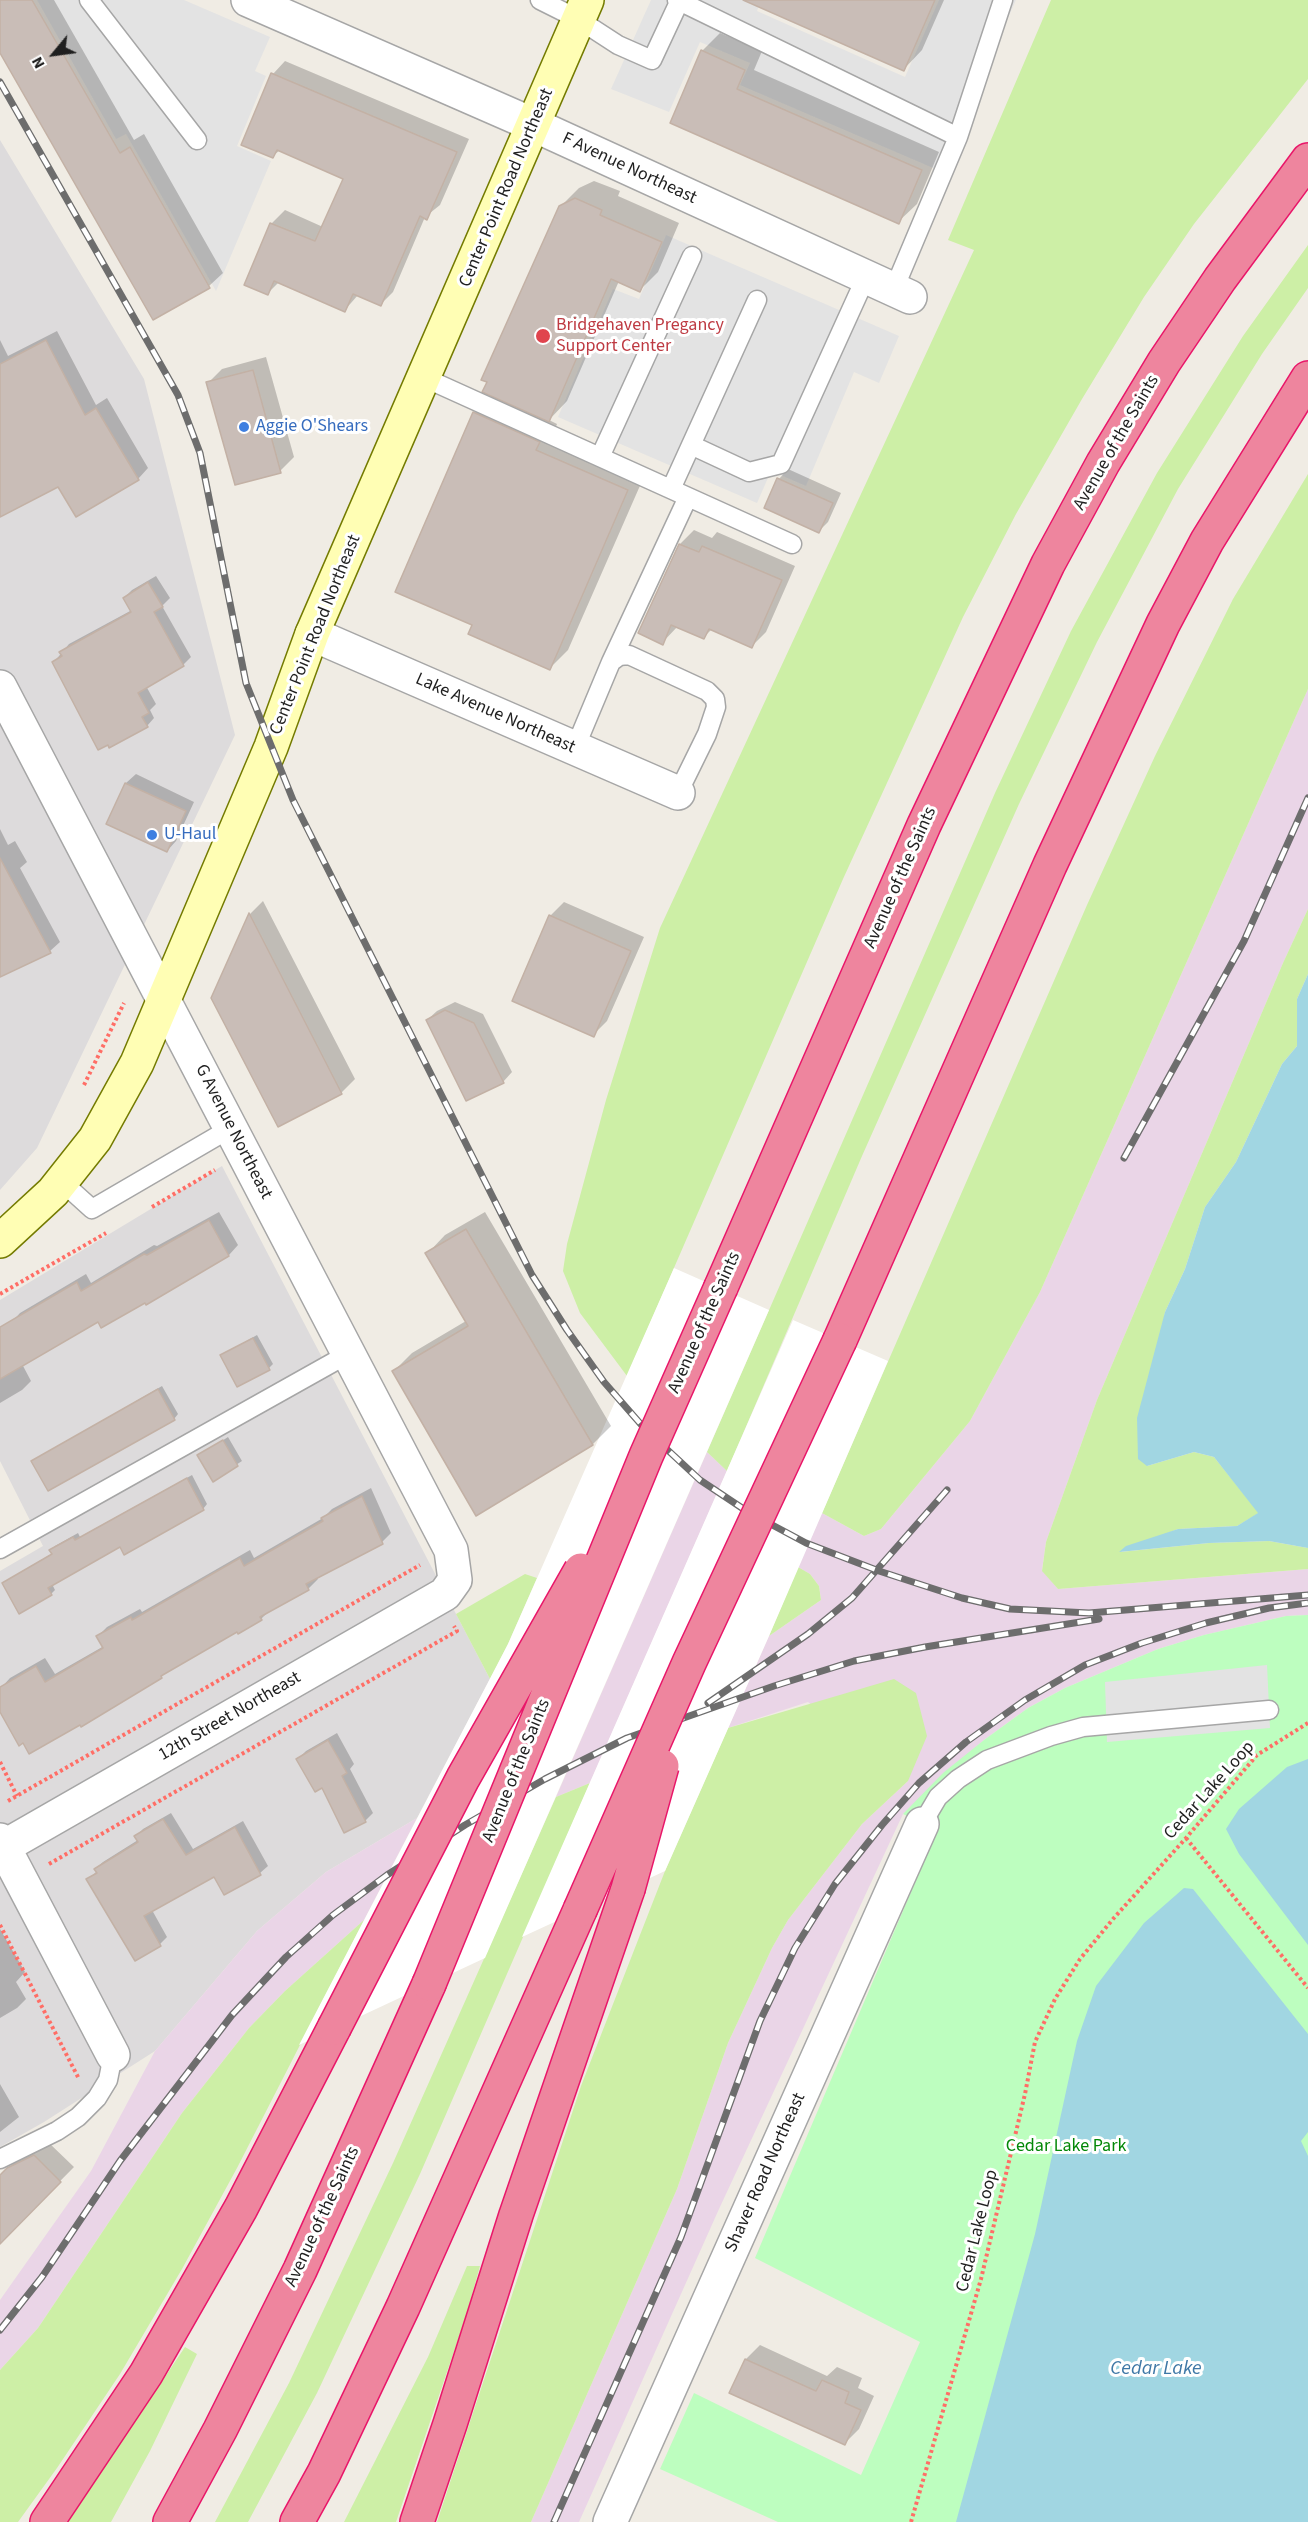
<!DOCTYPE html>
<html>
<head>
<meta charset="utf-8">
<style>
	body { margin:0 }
	#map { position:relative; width:1308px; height:2522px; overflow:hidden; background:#f0ece4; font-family:"Source Sans 3",sans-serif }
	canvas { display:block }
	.north { position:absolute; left:24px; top:24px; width:60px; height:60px; -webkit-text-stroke:4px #fff; paint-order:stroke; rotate:241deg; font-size:16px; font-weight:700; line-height:24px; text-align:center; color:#1f1f1f }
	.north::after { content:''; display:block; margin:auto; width:21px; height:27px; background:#1f1f1f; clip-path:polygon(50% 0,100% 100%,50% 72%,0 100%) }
</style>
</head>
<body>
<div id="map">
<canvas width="1308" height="2522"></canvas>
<div class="north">N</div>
</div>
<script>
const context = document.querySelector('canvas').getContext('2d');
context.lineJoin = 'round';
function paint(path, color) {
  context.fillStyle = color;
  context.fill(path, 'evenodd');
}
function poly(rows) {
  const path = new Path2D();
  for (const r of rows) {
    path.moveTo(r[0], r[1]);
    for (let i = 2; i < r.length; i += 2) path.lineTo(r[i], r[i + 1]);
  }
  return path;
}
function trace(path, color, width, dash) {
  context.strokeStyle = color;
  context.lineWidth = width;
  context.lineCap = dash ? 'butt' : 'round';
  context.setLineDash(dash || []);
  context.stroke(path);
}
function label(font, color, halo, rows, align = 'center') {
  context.font = font + ' "Source Sans 3",sans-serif';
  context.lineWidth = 6;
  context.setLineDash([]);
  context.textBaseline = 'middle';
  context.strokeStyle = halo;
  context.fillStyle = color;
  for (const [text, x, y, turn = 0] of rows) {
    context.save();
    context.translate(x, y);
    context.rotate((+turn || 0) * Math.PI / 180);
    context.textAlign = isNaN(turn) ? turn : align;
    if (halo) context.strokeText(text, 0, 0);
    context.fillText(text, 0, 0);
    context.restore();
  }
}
paint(poly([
	[0,140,144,379,235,735,37,1148,0,1190],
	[222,1166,490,1679,417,1818,326,1872,257,1931,155,2051,44,2122,0,2147,0,1571,43,1546,0,1461,0,1300]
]), '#dddbdc');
paint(poly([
	[1308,689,1308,909,1283,963,1097,1400,1046,1542,1042,1570,1058,1589,1308,1569,1308,1615,1286,1616,1204,1635,1158,1649,1065,1688,1028,1708,984,1740,903,1814,719,2209,579,2522,531,2522,677,2189,728,2043,772,1948,788,1920,862,1824,908,1781,808,1702,728,1728,769,1636,821,1600,819,1586,810,1574,798,1567,822,1513,864,1536,881,1529,970,1421,1040,1292],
	[707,1452,727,1471,590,1783,556,1797],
	[417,1818,364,1920,285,1991,249,2028,182,2113,38,2328,0,2370,0,2300,91,2171,155,2051,257,1931,326,1872]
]), '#ead5e7');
paint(poly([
	[1051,0,1308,0,1308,79,1194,224,1144,297,1082,399,1016,514,963,617,843,879,627,1376,580,1313,563,1271,567,1244,606,1100,660,928,974,250,948,240],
	[1308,245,1308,288,1262,354,1178,489,1097,642,1019,804,862,1156,727,1471,707,1452,995,793,1071,631,1157,473,1243,336],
	[1308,474,1308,689,1040,1292,970,1421,881,1529,864,1536,822,1513,1087,905,1155,756,1233,599],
	[1308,909,1308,974,1297,999,1297,1046,1282,1064,1236,1162,1205,1207,1185,1269,1165,1312,1147,1466,1194,1452,1214,1457,1259,1513,1237,1526,1178,1529,1120,1552,1209,1543,1269,1541,1308,1548,1308,1569,1058,1589,1042,1571,1046,1542,1097,1400,1283,963],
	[798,1567,810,1574,819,1586,821,1600,769,1636],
	[525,1574,537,1578,508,1644,490,1679,456,1614],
	[894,1679,916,1693,927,1736,908,1781,862,1824,788,1920,772,1948,728,2043,677,2189,531,2522,437,2522,581,2086,665,1871,728,1728],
	[590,1783,420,2174,317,2393,248,2522,215,2522,289,2383,393,2163,556,1797],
	[364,1920,237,2168,182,2269,120,2374,57,2468,18,2522,0,2522,0,2370,38,2328,182,2113,249,2028,285,1991],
	[467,2266,480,2266,467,2313,396,2522,344,2522,428,2357],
	[185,2347,197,2354,150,2451,111,2522,68,2522]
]), '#cdefa6');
paint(poly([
	[1308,1615,1308,2522,778,2522,660,2469,694,2393,861,2475,920,2342,755,2258,937,1831,903,1814,943,1773,984,1740,1028,1708,1065,1688,1158,1649,1204,1635,1286,1616]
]), '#bdfebf');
paint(poly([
	[37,0,184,0,270,37,255,71,266,76,237,146,271,161,216,291,126,134,116,139],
	[651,0,761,0,757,11,905,77,939,0,1016,0,940,171,740,85,750,63,700,42,669,112,611,89],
	[666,235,899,336,879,383,854,372,806,486,771,471,757,503,558,417,613,289,639,299],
	[1267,1665,1270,1728,1107,1742,1105,1682]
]), '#e3e3e3');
paint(poly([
	[1308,974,1308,1548,1269,1541,1209,1543,1119,1552,1126,1546,1178,1529,1237,1526,1258,1513,1214,1457,1194,1452,1147,1466,1138,1459,1137,1418,1165,1312,1185,1269,1205,1207,1236,1162,1282,1064,1297,1046,1297,999],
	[1308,1759,1308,1945,1239,1854,1226,1829,1239,1809,1287,1767],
	[1184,1888,1193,1889,1308,2034,1308,2132,1301,2141,1308,2156,1308,2522,956,2522,1035,2234,1077,2041,1096,1986,1144,1923]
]), '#a1d6e2');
paint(poly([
	[674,1268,769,1310,485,1958,299,2045,508,1644],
	[793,1320,888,1361,769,1636,665,1871,522,1937]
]), '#fff');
paint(poly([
	[0,0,54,0,134,140,144,134,223,273,209,286,153,318,0,51],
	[776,0,944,0,922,50,904,69],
	[720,33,762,51,754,70,939,152,917,204,898,222,671,122,702,51],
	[285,61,469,139,440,205,425,217,393,292,380,305,358,295,344,311,279,282,268,293,246,284,272,223,285,210,323,227,345,178,280,150,273,156,273,74],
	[594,181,620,191,618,196,679,223,658,272,640,290,619,281,567,401,549,420,557,424,554,432,646,472,568,650,550,668,474,624,475,413,493,395,560,207,579,188],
	[57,331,96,405,107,398,148,468,138,479,59,485,0,515,0,340,8,356],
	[266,357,294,457,280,471,208,383,222,369],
	[788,469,841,493,828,522,819,531,766,508,779,479],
	[694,530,712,538,717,532,795,566,766,632,752,646,712,629,704,637,678,626,662,643,680,544],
	[156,576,170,598,162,606,191,657,183,665,146,686,156,704,150,710,154,718,147,726,54,662,69,644,132,610,124,598,132,590],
	[136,774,194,802,176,841,167,851,108,823,126,783],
	[0,829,8,845,15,841,27,862,20,868,60,942,50,951,4,973,0,964],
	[263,901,355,1079,341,1093,213,998,250,914],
	[564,902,644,937,607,1021,593,1035,550,916],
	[455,1002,483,1014,512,1072,503,1082,427,1020,437,1011],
	[219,1212,238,1245,229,1255,147,1303,146,1301,99,1320,22,1364,31,1381,22,1390,0,1403,0,1335,20,1313,86,1274,91,1283,154,1245,157,1246],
	[485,1212,611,1426,593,1444,477,1514,394,1371,412,1353,466,1321,427,1254,445,1235],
	[257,1335,273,1364,269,1368,222,1355],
	[162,1386,178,1414,174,1419,33,1461],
	[228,1437,242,1461,213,1480,199,1456],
	[192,1475,207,1504,203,1509,120,1545,52,1584,55,1590,51,1594,3,1583,53,1553,51,1551,55,1546,78,1533,80,1537],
	[371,1488,391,1533,382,1542,316,1577,318,1579,308,1589,269,1611,261,1619,168,1670,161,1677,0,1709,1,1688,10,1678,45,1658,55,1674,104,1646,98,1636,107,1627,140,1609,142,1612,250,1550,254,1558,323,1518,332,1509],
	[337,1733,354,1764,350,1769,373,1813,365,1821,322,1786,298,1759,306,1751],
	[171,1813,193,1849,243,1821,268,1866,260,1873,225,1893,215,1875,152,1910,167,1937,160,1944,135,1959,88,1880,97,1871,95,1869,103,1862,138,1840,136,1836,143,1829],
	[0,1929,25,1972,16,1982,26,1999,17,2008,0,2018],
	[0,2084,19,2117,0,2132],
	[48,2142,74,2167,0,2242,0,2177,23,2154],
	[760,2345,827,2376,837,2367,862,2378,858,2388,874,2396,859,2429,845,2443,746,2359]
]), '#0003');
const building = poly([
	[0,0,32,0,120,153,130,147,210,288,153,320,0,53,0,0],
	[743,0,935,0,904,71,743,0],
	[701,50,745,70,737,89,922,170,899,224,670,123,701,50],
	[271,73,457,152,427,220,420,216,381,306,353,294,345,312,274,281,268,295,244,285,270,223,315,241,343,179,277,150,273,158,241,145,271,73],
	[575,198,602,210,600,215,662,242,640,292,611,279,549,422,482,392,487,382,481,380,559,206,575,198],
	[46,340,85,415,96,408,139,480,76,517,58,487,0,517,0,364,46,340],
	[253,370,281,473,235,485,206,382,253,370],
	[473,412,540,442,536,450,628,490,550,670,468,634,472,625,395,592,473,412],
	[777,478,833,503,819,533,764,508,777,478],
	[679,544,699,552,702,546,782,580,752,648,709,629,704,639,671,625,663,645,638,633,679,544],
	[148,582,163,607,154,612,184,666,138,693,149,713,142,717,148,727,109,748,108,745,98,750,52,662,62,656,59,652,131,612,123,598,148,582],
	[125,783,186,811,167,852,106,824,125,783],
	[0,858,51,953,0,977,0,858],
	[249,913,342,1094,278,1127,211,998,249,913],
	[549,915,631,951,594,1037,512,1001,549,915],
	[445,1010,474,1023,504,1083,466,1101,426,1020,445,1010],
	[209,1220,229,1256,146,1305,145,1303,101,1328,98,1322,0,1379,0,1327,77,1282,81,1291,144,1254,147,1255,209,1220],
	[466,1229,593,1445,476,1516,392,1371,468,1326,425,1253,466,1229],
	[253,1338,270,1370,237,1387,220,1355,253,1338],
	[158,1389,175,1420,48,1491,31,1461,158,1389],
	[223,1440,238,1466,213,1482,197,1455,223,1440],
	[187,1478,204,1510,124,1555,120,1547,48,1588,52,1595,19,1614,2,1583,52,1554,49,1550,73,1537,75,1540,187,1478],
	[362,1496,383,1544,306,1584,309,1590,260,1617,262,1620,238,1634,237,1632,161,1676,162,1678,81,1727,80,1725,29,1754,23,1743,19,1746,0,1712,0,1687,36,1666,45,1682,103,1648,96,1636,131,1617,132,1620,240,1558,244,1566,323,1521,321,1518,362,1496],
	[328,1740,347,1773,342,1776,366,1822,344,1833,322,1788,315,1792,296,1759,328,1740],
	[163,1819,186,1855,235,1827,261,1875,224,1895,214,1877,144,1916,161,1946,135,1961,86,1879,97,1873,94,1869,138,1842,134,1836,163,1819],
	[34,2155,61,2182,0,2244,0,2175,7,2168,34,2155],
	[745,2359,816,2391,822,2380,849,2392,845,2403,861,2410,845,2445,729,2393,745,2359]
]);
paint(building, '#c9bdb7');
trace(building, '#c3b1a5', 1.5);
const service = poly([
	[89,0,197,140],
	[540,0,578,19,618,45,652,60,680,0],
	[677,0,958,137,894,289],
	[958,137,1003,0],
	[425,378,792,544],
	[691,445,749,472,781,464,866,277],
	[600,457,692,256],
	[671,489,757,300],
	[611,662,688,497],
	[575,748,611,662,619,656,629,655,707,691,715,699,716,707,707,734,678,793],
	[61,1181,92,1209,231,1128],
	[0,1549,348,1354],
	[922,1824,938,1797,958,1779,987,1760,1051,1736,1083,1727,1269,1710],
	[0,2159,57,2131,78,2117,97,2098,108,2080,113,2055]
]);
const minor = poly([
	[248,0,534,125,910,297],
	[312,634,678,793],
	[0,687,451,1550,455,1580,445,1594,0,1849],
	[0,1840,113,2055],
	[610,2522,922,1824]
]);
const secondary = poly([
	[0,1241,53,1192,95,1139,137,1063,271,747,312,634,587,0]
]);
const motorway = poly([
	[721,1287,924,825,1048,564,1103,463,1164,362,1220,279,1308,160],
	[840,1340,1050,865,1163,624,1207,541,1308,378],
	[47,2522,146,2374,241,2208,334,2028],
	[170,2522,220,2430,300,2270,429,1984],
	[297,2522,324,2473,403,2307,580,1910],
	[417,2522,450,2424,516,2215,628,1889]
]);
trace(service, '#a6a6a6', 21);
trace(minor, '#a6a6a6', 36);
trace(secondary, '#747b00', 36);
trace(motorway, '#e91669', 36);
trace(poly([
	[84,1085,124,1003],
	[152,1207,215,1170],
	[0,1294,106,1233],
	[0,1762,17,1796],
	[8,1801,420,1565],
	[1186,1838,1308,1988],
	[49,1864,457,1631,454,1626],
	[0,1925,79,2079],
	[911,2522,981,2279,1025,2094,1035,2042,1055,1999,1080,1959,1113,1919,1186,1838,1257,1755,1308,1723]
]), '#ff6e66', 4, [3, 3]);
trace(service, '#fff', 18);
trace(minor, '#fff', 33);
trace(secondary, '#fffeb4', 33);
trace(motorway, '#ee859e', 33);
const rail = poly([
	[0,82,178,395,200,453,246,683,293,800,532,1275,567,1330,604,1382,645,1429,700,1480,748,1512,806,1543,879,1571,962,1598,1010,1609,1089,1613,1308,1595],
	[1124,1158,1244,941,1308,798],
	[708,1703,808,1634,852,1598,947,1490],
	[0,2330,42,2277,120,2161,232,2015,286,1957,333,1915,387,1875,465,1825,545,1779,627,1738,774,1686,854,1661,925,1647,1099,1619],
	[554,2522,681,2237,760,2021,795,1948,835,1884,882,1825,919,1783,966,1742,1025,1700,1085,1665,1142,1643,1206,1623,1269,1608,1308,1603]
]);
trace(rail, '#6d6d6d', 7);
trace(rail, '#fff', 4.5, [14]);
const motorwayBridge = poly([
	[628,1889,662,1766],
	[580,1910,689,1663,840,1340],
	[429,1984,646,1456,721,1287],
	[334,2028,463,1778,581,1570]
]);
trace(motorwayBridge, '#e91669', 36, []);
trace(motorwayBridge, '#ee859e', 33);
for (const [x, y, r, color] of [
	[543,336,8,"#e0444e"],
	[244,427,6,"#3f7fe0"],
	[152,835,6,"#3f7fe0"]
]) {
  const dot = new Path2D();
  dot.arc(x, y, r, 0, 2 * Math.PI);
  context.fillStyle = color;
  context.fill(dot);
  trace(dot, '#fff', 2);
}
label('18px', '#1f1f1f', '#fff', [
	["F Avenue Northeast",629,169,25],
	["Center Point Road Northeast",507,188,-67],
	["Avenue of the Saints",1117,443,-60],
	["Center Point Road Northeast",316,635,-68],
	["Lake Avenue Northeast",495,714,24],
	["Avenue of the Saints",901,878,-66],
	["G Avenue Northeast",233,1132,63],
	["Avenue of the Saints",705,1323,-66],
	["12th Street Northeast",230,1717,-30],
	["Avenue of the Saints",517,1771,-68],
	["Cedar Lake Loop",1210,1791,-48],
	["Shaver Road Northeast",766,2173,-66],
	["Avenue of the Saints",323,2217,-65],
	["Cedar Lake Loop",978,2231,-76]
]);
label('18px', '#be3a42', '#fff', [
	["Bridgehaven Pregancy",556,326],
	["Support Center",556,347]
], 'left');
label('18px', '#366cbe', '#fff', [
	["Aggie O'Shears",256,427],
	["U-Haul",164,835]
], 'left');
label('18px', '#038707', '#fff', [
	["Cedar Lake Park",1066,2147]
]);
label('italic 20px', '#3e78a6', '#fff', [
	["Cedar Lake",1156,2370]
]);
</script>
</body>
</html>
